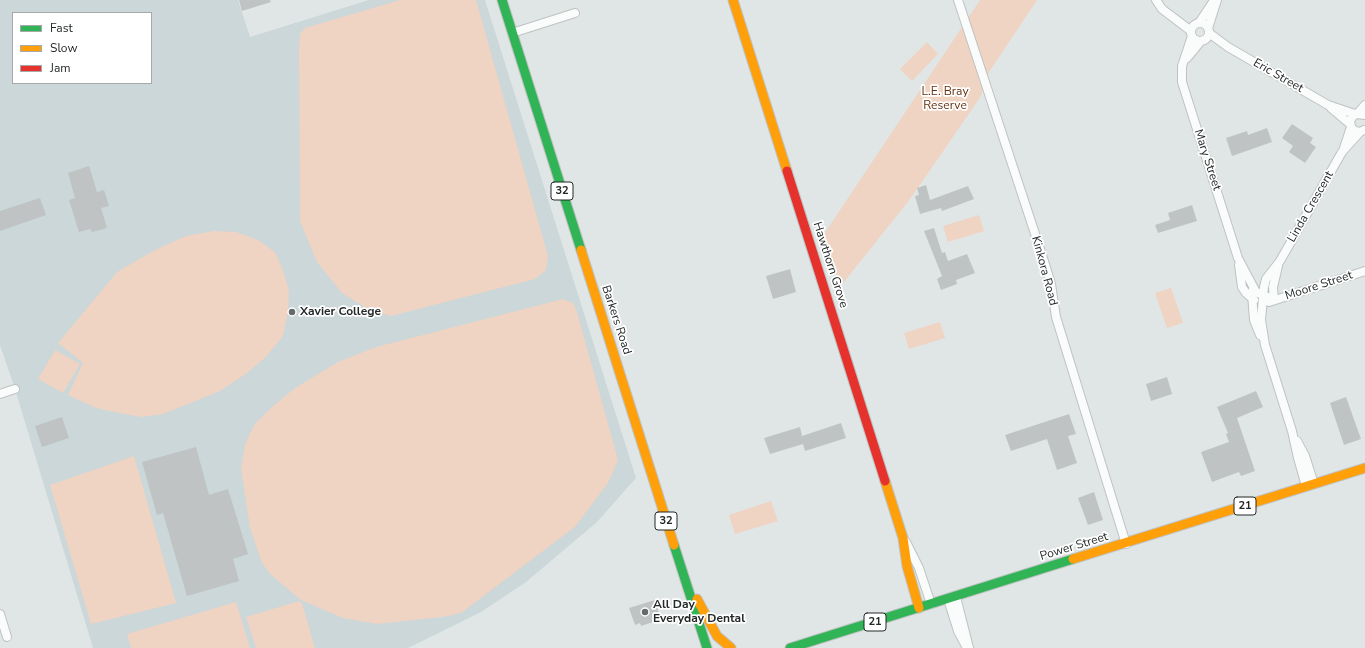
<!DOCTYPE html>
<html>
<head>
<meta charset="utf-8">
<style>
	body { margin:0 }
	#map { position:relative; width:1365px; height:648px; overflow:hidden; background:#e0e6e6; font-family:"Nunito Sans",sans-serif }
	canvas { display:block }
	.legend { position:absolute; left:12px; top:12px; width:140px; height:72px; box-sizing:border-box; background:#fff; border:1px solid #a7a9a9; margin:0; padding:5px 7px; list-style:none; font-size:12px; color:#242828 }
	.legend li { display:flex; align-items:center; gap:8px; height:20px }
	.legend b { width:20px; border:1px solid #a7a9a9 }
</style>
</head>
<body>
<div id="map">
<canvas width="1365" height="648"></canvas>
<ul class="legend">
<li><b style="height:5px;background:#30b455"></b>Fast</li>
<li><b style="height:5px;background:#ff9f0a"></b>Slow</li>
<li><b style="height:5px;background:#e5322d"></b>Jam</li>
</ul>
</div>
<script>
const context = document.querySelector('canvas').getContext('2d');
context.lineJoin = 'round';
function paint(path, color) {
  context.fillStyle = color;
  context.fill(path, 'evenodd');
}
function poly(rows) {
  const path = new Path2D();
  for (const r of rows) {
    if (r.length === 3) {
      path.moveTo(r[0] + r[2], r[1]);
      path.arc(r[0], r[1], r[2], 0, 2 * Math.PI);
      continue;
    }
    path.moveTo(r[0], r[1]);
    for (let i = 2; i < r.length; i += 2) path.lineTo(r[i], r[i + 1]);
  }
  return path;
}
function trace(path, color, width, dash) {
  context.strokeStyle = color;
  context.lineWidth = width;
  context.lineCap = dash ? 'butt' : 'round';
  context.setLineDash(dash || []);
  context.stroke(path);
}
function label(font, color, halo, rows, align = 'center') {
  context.font = font + ' "Nunito Sans",sans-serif';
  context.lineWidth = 3.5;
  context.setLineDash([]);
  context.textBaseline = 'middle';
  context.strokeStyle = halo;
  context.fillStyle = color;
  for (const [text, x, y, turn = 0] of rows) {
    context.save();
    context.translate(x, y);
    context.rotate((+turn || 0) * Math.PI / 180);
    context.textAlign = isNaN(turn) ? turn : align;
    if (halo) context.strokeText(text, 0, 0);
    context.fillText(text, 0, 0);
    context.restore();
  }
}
paint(poly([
	[0,0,238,0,250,37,369,0,485,0,636,478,597,522,526,582,481,612,408,648,93,648,15,389,0,345],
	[13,13,151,13,151,83,13,83]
]), '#cbd7d8');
paint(poly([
	[400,0,476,0,548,256,546,270,535,279,391,316,371,311,342,293,317,262,300,221,299,49,300,34,305,28],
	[980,0,1037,0,989,72,981,96,922,182,907,203,840,287,824,234],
	[927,42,938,54,912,81,900,69],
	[979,215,984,231,948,242,943,226],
	[214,231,236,232,258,240,275,252,283,270,289,291,288,311,283,336,266,357,247,373,220,391,163,414,142,417,119,413,96,408,68,395,83,363,58,343,117,272,153,251,186,236],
	[1171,288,1183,323,1167,328,1155,293],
	[563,299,573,303,577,312,618,460,608,483,575,527,461,613,442,617,377,624,343,618,301,600,270,574,262,563,250,528,241,468,245,445,254,425,273,406,295,388,338,362,376,347],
	[940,322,945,338,909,349,904,333],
	[55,350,80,364,63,393,38,379],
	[134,456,176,603,91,624,50,485],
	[771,501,778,521,735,534,729,515],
	[299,601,302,603,315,648,256,648,246,617],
	[236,602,250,648,131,648,127,634]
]), '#efd3c3');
paint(poly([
	[239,0,270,0,271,2,242,11],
	[1292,124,1313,138,1310,143,1316,147,1305,163,1289,152,1293,146,1282,138],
	[1267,128,1272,142,1232,156,1226,138,1247,131,1248,135],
	[89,166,97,192,104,190,109,206,101,208,107,228,92,232,90,229,79,232,69,200,75,198,68,173],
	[926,185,930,200,968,186,974,199,942,211,941,208,920,214,915,196,919,195,917,188],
	[40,198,46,215,0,231,0,211],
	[1192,205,1197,221,1158,233,1155,225,1170,220,1168,213],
	[934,228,942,253,945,252,948,261,967,254,975,273,956,280,957,284,941,290,937,279,942,276,924,231],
	[790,269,796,292,773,299,766,276],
	[1167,377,1172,394,1151,401,1146,384],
	[1256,391,1263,407,1237,418,1255,471,1241,476,1239,472,1212,482,1201,452,1229,442,1226,434,1228,433,1217,407],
	[1346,397,1361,439,1344,445,1330,403],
	[1069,414,1076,434,1068,436,1077,463,1057,470,1047,439,1011,451,1005,435],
	[62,417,69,438,42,447,35,426],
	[841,423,846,438,805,451,803,444,770,454,764,438,800,427,802,436],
	[196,447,209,495,228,489,248,554,233,559,239,581,187,596,163,513,157,515,142,462],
	[1094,492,1103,520,1088,525,1078,498],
	[655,600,660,617,655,619,656,621,641,626,640,623,635,625,629,608]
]), '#bfc3c4');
const street = poly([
	[958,0,1043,258,1051,284,1056,317,1126,544],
	[1156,0,1162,9,1191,31],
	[1200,32,9],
	[1199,23,1213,2],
	[1208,28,1217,0],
	[512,33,575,13],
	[1209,33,1228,47,1328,105,1355,114],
	[1192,36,1182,66,1182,82,1238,258,1256,292,1274,300],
	[1187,58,1201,41],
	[1331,108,1350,124],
	[1358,113,1365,105],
	[1364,130,1360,132,1355,131,1351,127,1350,121,1353,116,1357,114,1365,115],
	[1344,148,1351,127],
	[1239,265,1242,287,1246,293,1254,300],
	[1253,289,1252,294,1254,320,1260,335],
	[1274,300,1273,287,1278,266],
	[1269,302,1365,271],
	[0,394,15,389],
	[1297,441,1305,456,1314,484],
	[1306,486,1298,458,1292,431,1265,345,1261,320,1264,287,1266,279,1280,261,1342,152,1360,132],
	[906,542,919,568,931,604],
	[956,597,969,648],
	[948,599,958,631,966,646],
	[0,614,7,637]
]);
const fast = poly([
	[502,0,581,250],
	[674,545,707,648],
	[790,648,1073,559]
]);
const slow = poly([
	[733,0,787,171],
	[581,250,674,545],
	[885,481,903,538,907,566,919,608],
	[1073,559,1365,468],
	[697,599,717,636,731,648]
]);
const jam = poly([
	[787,171,885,481]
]);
trace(street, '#bec2c3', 10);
trace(fast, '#bec2c3', 11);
trace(slow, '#bec2c3', 11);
trace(jam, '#bec2c3', 11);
trace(street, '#fafbfb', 8);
trace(fast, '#30b455', 9);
trace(slow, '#ff9f0a', 9);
trace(jam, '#e5322d', 9);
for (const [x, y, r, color] of [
	[292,312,4,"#666a6a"],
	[645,612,4,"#666a6a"]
]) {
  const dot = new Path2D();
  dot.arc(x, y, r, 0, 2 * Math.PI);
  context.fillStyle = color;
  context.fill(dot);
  trace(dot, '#fff', 1.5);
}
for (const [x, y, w] of [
	[562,191,22],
	[1245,506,22],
	[666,521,22],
	[875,622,22]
]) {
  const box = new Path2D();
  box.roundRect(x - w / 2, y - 9, w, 18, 3);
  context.fillStyle = '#fff';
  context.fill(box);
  trace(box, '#242828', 1);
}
label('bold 11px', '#242828', null, [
	["32",562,191],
	["21",1245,506],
	["32",666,521],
	["21",875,622]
]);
label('12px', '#242828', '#fff', [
	["Eric Street",1278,76,30],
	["Mary Street",1207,160,72],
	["Linda Crescent",1311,207,-60],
	["Hawthorn Grove",830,265,72],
	["Kinkora Road",1044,271,75],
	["Moore Street",1319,286,-18],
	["Barkers Road",616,320,72],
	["Power Street",1074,547,-17]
]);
label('12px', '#64300f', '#fff', [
	["L.E. Bray",945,92],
	["Reserve",945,106]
]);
label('bold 12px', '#242828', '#fff', [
	["Xavier College",300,312],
	["All Day",653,605],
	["Everyday Dental",653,619]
], 'left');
</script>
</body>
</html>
